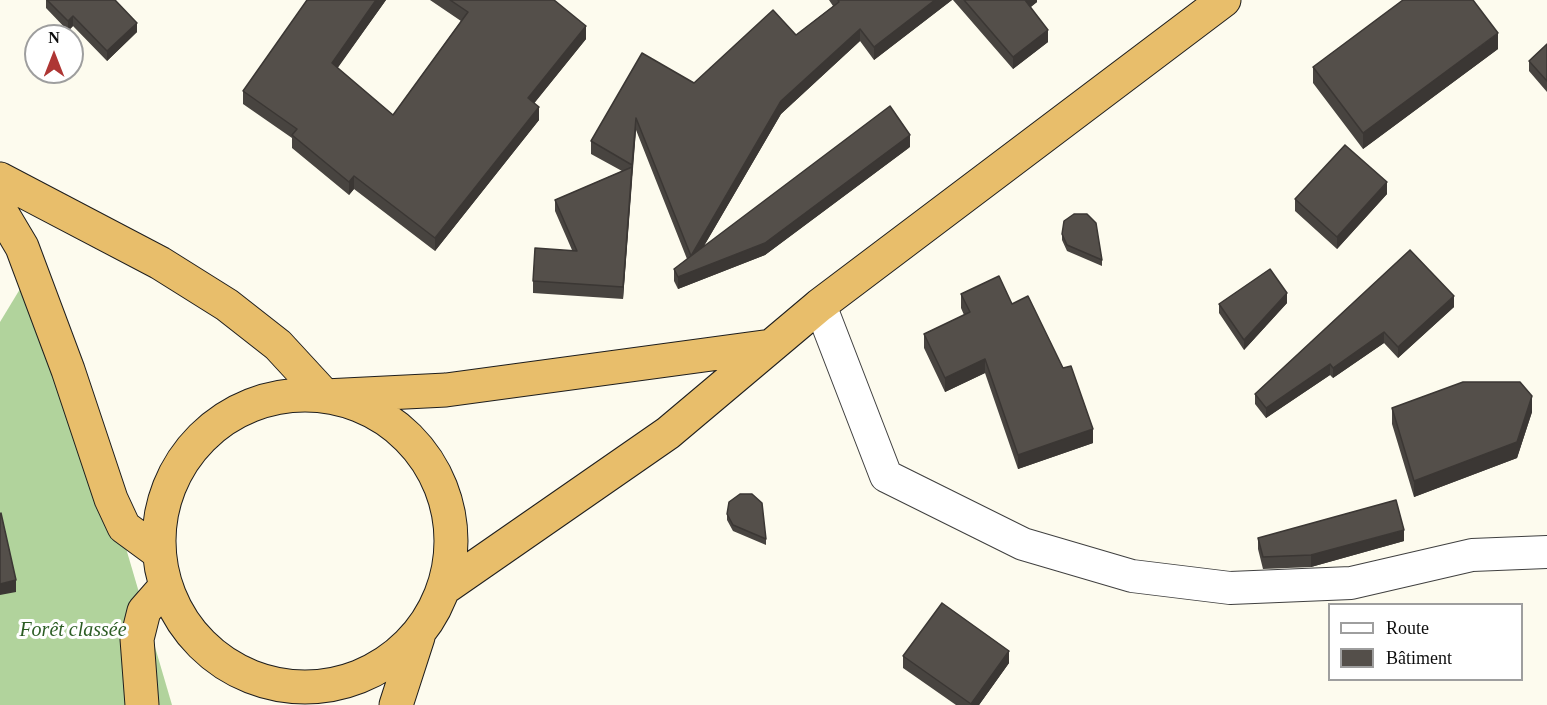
<!DOCTYPE html>
<html>
<head>
<meta charset="utf-8">
<style>
	body { margin:0 }
	#map { position:relative; width:1547px; height:705px; overflow:hidden; background:#fdfbee; font-family:"Times New Roman",serif }
	canvas { display:block }
	.legend { position:absolute; left:1328px; top:603px; width:195px; height:78px; box-sizing:border-box; background:#fff; border:2px solid #9e9e9e; margin:0; padding:8px 10px; list-style:none; font-size:18px; color:#0d0d0d }
	.legend li { display:flex; align-items:center; gap:12px; height:30px }
	.legend b { width:30px; border:2px solid #9e9e9e }
	.north { position:absolute; left:24px; top:24px; width:60px; height:60px; box-sizing:border-box; background:#fff; border:2px solid #9e9e9e; border-radius:50%; rotate:0deg; font-size:16px; font-weight:700; line-height:24px; text-align:center; color:#0d0d0d }
	.north::after { content:''; display:block; margin:auto; width:21px; height:27px; background:#ae3634; clip-path:polygon(50% 0,100% 100%,50% 72%,0 100%) }
</style>
</head>
<body>
<div id="map">
<canvas width="1547" height="705"></canvas>
<ul class="legend">
<li><b style="height:8px;background:#fff"></b>Route</li>
<li><b style="height:16px;background:#544f4a"></b>Bâtiment</li>
</ul>
<div class="north">N</div>
</div>
<script>
const context = document.querySelector('canvas').getContext('2d');
context.lineJoin = 'round';
function paint(path, color) {
  context.fillStyle = color;
  context.fill(path, 'evenodd');
}
function poly(rows) {
  const path = new Path2D();
  for (const r of rows) {
    if (r.length === 3) {
      path.moveTo(r[0] + r[2], r[1]);
      path.arc(r[0], r[1], r[2], 0, 2 * Math.PI);
      continue;
    }
    path.moveTo(r[0], r[1]);
    for (let i = 2; i < r.length; i += 2) path.lineTo(r[i], r[i + 1]);
  }
  return path;
}
function trace(path, color, width, dash) {
  context.strokeStyle = color;
  context.lineWidth = width;
  context.lineCap = dash ? 'butt' : 'round';
  context.setLineDash(dash || []);
  context.stroke(path);
}
function label(font, color, halo, rows, align = 'center') {
  context.font = font + ' "Times New Roman",serif';
  context.lineWidth = 6;
  context.setLineDash([]);
  context.textBaseline = 'middle';
  context.strokeStyle = halo;
  context.fillStyle = color;
  for (const [text, x, y, turn = 0] of rows) {
    context.save();
    context.translate(x, y);
    context.rotate((+turn || 0) * Math.PI / 180);
    context.textAlign = isNaN(turn) ? turn : align;
    if (halo) context.strokeText(text, 0, 0);
    context.fillText(text, 0, 0);
    context.restore();
  }
}
paint(poly([
	[37,261,74,371,172,705,0,705,0,322]
]), '#b1d39c');
const minor = poly([
	[820,305,886,476,1023,544,1132,576,1230,588,1351,583,1472,555,1547,552]
]);
const trunk = poly([
	[0,179,160,263,227,305,278,345,325,396,446,390,771,346],
	[0,210,22,247,68,370,111,499,124,527,158,552],
	[305,541,146],
	[446,587,668,433,820,305,1224,0],
	[142,705,137,639,144,611,165,587],
	[396,705,418,637]
]);
trace(minor, '#404040', 34);
trace(trunk, '#1e1e1e', 35);
trace(minor, '#fff', 32);
trace(trunk, '#e8be6b', 33);
paint(poly([
	[46,0,115,0,137,32,107,61,73,26,68,31,46,8],
	[307,0,386,0,337,68,393,115,461,21,430,0,554,0,586,39,534,103,539,120,435,251,354,189,349,195,292,148,292,138,243,104,243,91],
	[829,0,952,0,874,60,860,41,781,114,704,246,910,147,765,255,678,289,674,281,674,269,687,259,636,130,623,299,533,293,533,281,572,250,555,211,555,200,622,171,591,154,591,141,694,83,796,35,833,6],
	[953,0,1037,0,1037,2,1030,7,1048,42,1013,69],
	[1547,44,1547,92,1529,71,1529,61],
	[1498,49,1363,149,1313,83,1313,67],
	[1387,194,1337,249,1295,211,1295,199],
	[1062,234,1102,260,1102,266,1067,251,1062,240],
	[1410,250,1454,307,1398,358,1384,343,1333,378,1330,375,1266,418,1255,404,1255,394],
	[961,294,1012,304,1093,443,1018,469,985,373,945,392,924,348,924,334,964,315,961,308],
	[1287,303,1244,350,1219,313,1219,304],
	[1392,408,1532,412,1517,458,1414,497,1392,424],
	[727,514,766,539,766,545,733,531,727,520],
	[1258,538,1404,541,1311,567,1263,569,1258,549],
	[903,656,1009,663,979,705,956,705,903,668]
]), '#484440');
paint(poly([
	[376,0,386,0,332,76,332,63],
	[935,0,952,0,874,60,874,47],
	[1025,0,1037,0,1037,2,1025,12],
	[73,16,73,26,68,31,68,21],
	[137,23,137,32,107,61,107,51],
	[586,26,586,39,528,111,528,98],
	[860,29,860,41,781,114,691,268,691,256,781,101],
	[1048,30,1048,42,1013,69,1013,57],
	[1498,33,1498,49,1363,149,1363,133],
	[539,107,539,120,435,251,435,238],
	[636,118,636,130,632,177,632,165],
	[910,135,910,147,765,255,678,289,678,277],
	[632,167,632,179,623,299,623,287],
	[354,176,354,189,349,195,349,182],
	[1387,182,1387,194,1337,249,1337,237],
	[1287,293,1287,303,1244,350,1244,340],
	[1454,296,1454,307,1398,358,1398,347],
	[1384,332,1384,343,1333,378,1333,368],
	[985,359,985,373,945,392,945,378],
	[1330,364,1330,375,1266,418,1266,408],
	[1532,396,1532,412,1517,458,1414,497,1414,481],
	[1093,429,1093,443,1018,469,1018,455],
	[1404,530,1404,541,1311,567,1311,555],
	[16,580,16,592,0,595,0,584],
	[1009,651,1009,663,979,705,971,705]
]), '#3b3734');
const building = poly([
	[47,0,115,0,137,23,107,51,73,16,68,21,47,0],
	[307,0,376,0,332,63,393,115,468,12,450,0,554,0,586,26,528,98,539,107,435,238,354,176,349,182,292,135,297,129,243,91,307,0],
	[838,0,935,0,874,47,860,29,781,101,691,256,890,106,910,135,765,243,678,277,674,269,691,256,636,118,632,165,591,141,642,53,694,83,773,10,796,35,839,2,838,0],
	[964,0,1025,0,1048,30,1013,57,964,0],
	[1403,0,1473,0,1498,33,1363,133,1313,67,1403,0],
	[1547,44,1547,81,1529,61,1547,44],
	[1345,145,1387,182,1337,237,1295,199,1345,145],
	[632,167,623,287,533,281,535,248,577,251,555,200,632,167],
	[1074,214,1087,214,1096,223,1102,260,1067,245,1062,234,1064,221,1074,214],
	[1410,250,1454,296,1398,347,1384,332,1333,368,1330,364,1266,408,1255,394,1410,250],
	[1270,269,1287,293,1244,340,1219,304,1270,269],
	[999,276,1012,304,1028,296,1063,368,1071,366,1093,429,1018,455,985,359,945,378,924,334,970,312,961,294,999,276],
	[1463,382,1520,382,1532,396,1517,442,1414,481,1392,408,1463,382],
	[740,494,752,494,762,503,766,539,733,525,727,514,729,502,740,494],
	[1396,500,1404,530,1311,555,1263,557,1258,538,1396,500],
	[1,513,16,580,0,584,0,514,1,513],
	[942,603,1009,651,971,704,903,656,942,603]
]);
paint(building, '#544f4a');
trace(building, '#3b3734', 1.5);
label('italic 20px', '#2c5d24', '#fff', [
	["Forêt classée",73,631]
]);
</script>
</body>
</html>
